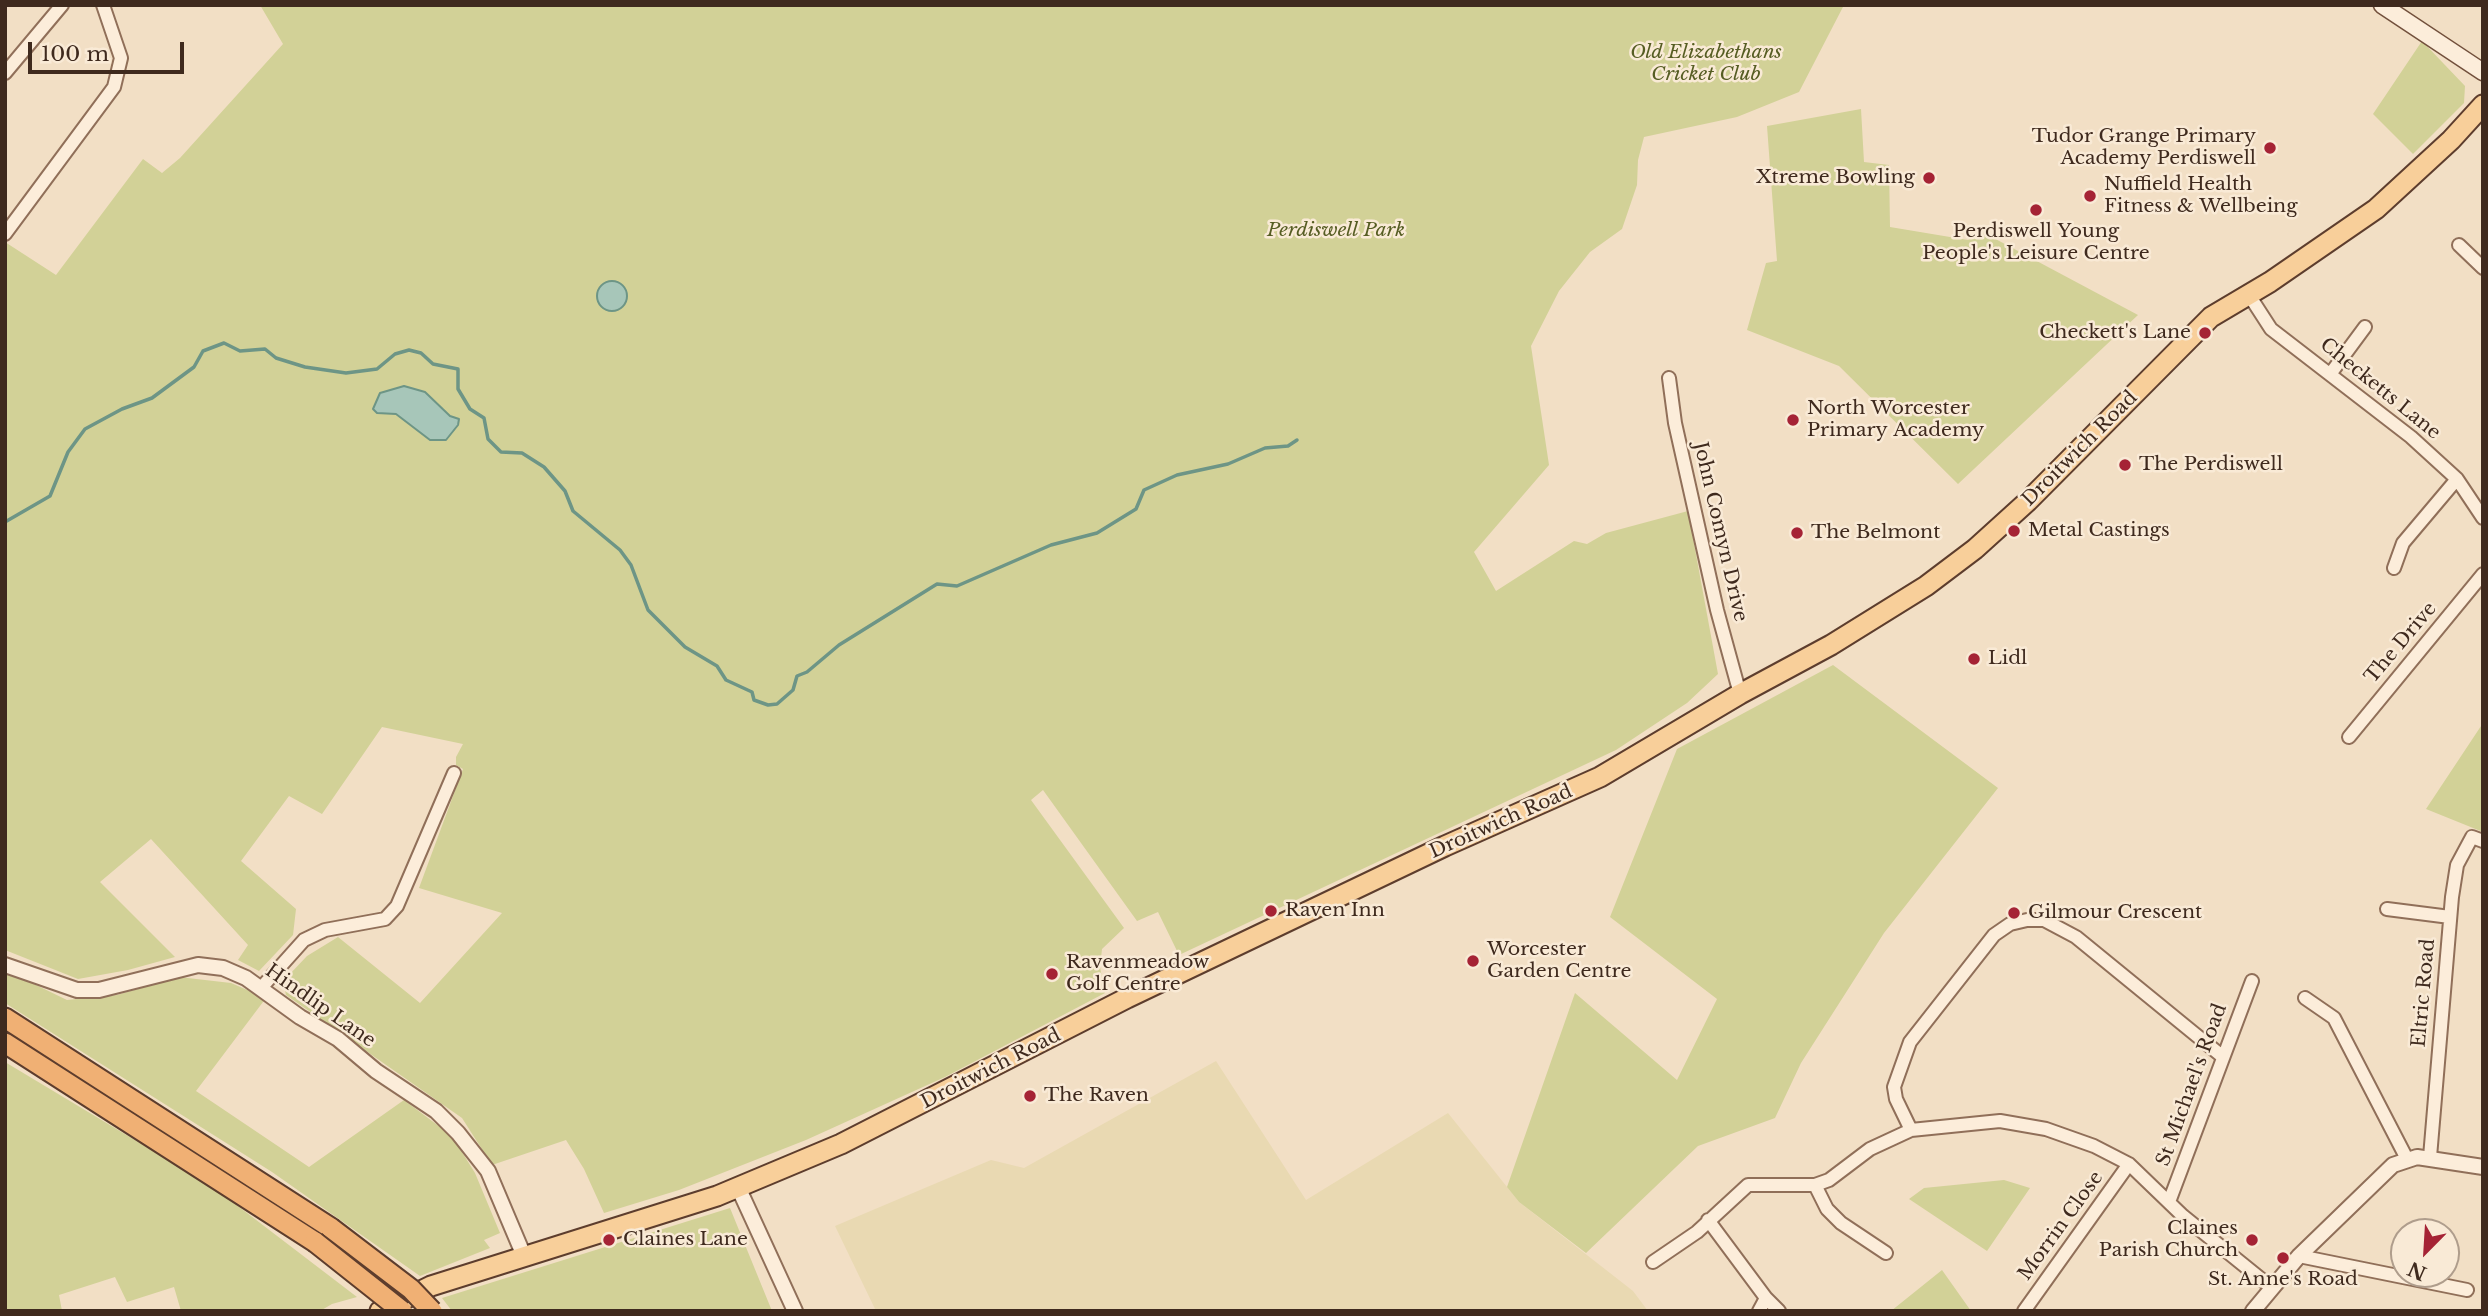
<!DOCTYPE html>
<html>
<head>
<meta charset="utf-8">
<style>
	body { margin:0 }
	#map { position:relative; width:2488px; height:1316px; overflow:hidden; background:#f2dfc5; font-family:"Libre Baskerville",serif }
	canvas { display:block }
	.frame { position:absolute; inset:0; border:7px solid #3f2a1e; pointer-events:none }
	.north { position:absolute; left:2390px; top:1218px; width:70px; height:70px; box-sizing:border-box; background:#f9ead6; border:2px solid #af9d8c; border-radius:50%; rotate:204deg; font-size:19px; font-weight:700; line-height:28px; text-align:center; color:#3f2a1e }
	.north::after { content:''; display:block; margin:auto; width:24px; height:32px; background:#a52335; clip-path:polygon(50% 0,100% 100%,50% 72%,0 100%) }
	.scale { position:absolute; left:28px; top:42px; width:156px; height:32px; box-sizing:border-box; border:4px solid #3f2a1e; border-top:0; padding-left:9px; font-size:21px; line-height:24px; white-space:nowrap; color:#3f2a1e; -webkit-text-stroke:5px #f9ead6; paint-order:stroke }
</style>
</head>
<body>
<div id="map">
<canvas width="2488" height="1316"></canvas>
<div class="frame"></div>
<div class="north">N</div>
<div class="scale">100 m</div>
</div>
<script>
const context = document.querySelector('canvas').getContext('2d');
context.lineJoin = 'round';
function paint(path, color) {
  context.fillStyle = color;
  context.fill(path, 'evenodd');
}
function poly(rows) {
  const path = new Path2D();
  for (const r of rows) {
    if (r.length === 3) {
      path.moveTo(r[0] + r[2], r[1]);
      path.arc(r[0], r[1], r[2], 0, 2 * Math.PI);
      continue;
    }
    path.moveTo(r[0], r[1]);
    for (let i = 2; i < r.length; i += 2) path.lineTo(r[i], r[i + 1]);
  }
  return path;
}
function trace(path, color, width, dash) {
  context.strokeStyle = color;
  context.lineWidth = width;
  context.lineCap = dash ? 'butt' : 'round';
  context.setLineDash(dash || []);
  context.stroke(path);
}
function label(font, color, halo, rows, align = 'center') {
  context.font = font + ' "Libre Baskerville",serif';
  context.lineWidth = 5;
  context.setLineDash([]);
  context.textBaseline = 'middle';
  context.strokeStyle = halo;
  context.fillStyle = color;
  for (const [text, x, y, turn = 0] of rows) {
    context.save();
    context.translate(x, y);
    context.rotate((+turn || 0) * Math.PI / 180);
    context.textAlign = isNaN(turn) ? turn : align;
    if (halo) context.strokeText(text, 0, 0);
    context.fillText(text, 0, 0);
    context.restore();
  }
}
paint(poly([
	[1216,1061,1306,1200,1448,1113,1519,1202,1633,1291,1648,1311,876,1311,835,1226,991,1160,1024,1168]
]), '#e9d9b2');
paint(poly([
	[260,5,1844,5,1799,92,1737,117,1644,137,1638,160,1637,185,1622,229,1590,252,1559,291,1531,346,1549,465,1474,552,1496,591,1574,541,1587,544,1606,533,1688,511,1718,674,1687,703,1616,750,1179,955,1158,912,1137,921,1043,790,1031,800,1124,928,1102,949,1100,967,1105,993,945,1077,806,1140,679,1190,604,1213,584,1169,566,1140,492,1165,462,1118,286,995,284,986,288,976,307,956,338,937,420,1003,502,913,419,888,463,769,456,765,456,757,463,744,382,727,322,814,289,796,241,861,296,909,293,935,259,971,238,960,248,945,151,839,100,882,175,957,128,970,78,979,5,950,5,242,56,275,143,159,162,173,180,158,283,44],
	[2422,41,2465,86,2464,103,2413,154,2373,114],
	[1861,109,1864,162,1889,165,1890,227,1968,240,1980,233,1988,235,2138,315,1958,484,1839,366,1747,330,1766,263,1777,261,1767,126],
	[1833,665,1998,788,1884,933,1801,1063,1775,1118,1698,1146,1586,1253,1519,1202,1507,1187,1575,993,1677,1080,1717,999,1610,917,1677,749],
	[2483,723,2483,832,2426,809],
	[5,970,67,1000,117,995,179,977,231,983,266,998,196,1091,309,1167,404,1100,452,1136,475,1173,500,1233,484,1240,490,1248,420,1276,272,1172,5,1003],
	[5,1062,213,1187,357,1297,332,1304,320,1311,181,1311,174,1287,127,1302,115,1277,59,1295,62,1311,5,1311],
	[2004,1180,2030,1188,1987,1251,1909,1199,1924,1188],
	[730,1208,772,1311,452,1311,442,1298],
	[1942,1270,1971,1311,1891,1311]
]), '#d2d197');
const water = poly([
	[612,296,15],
	[404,386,425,392,450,416,459,419,458,425,446,440,430,440,396,414,377,413,373,409,380,393,404,386]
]);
paint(water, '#a7c6b9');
trace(water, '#6d9586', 2);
trace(poly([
	[5,522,50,496,68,452,85,429,122,409,152,398,194,367,203,351,224,343,240,351,265,349,276,358,305,367,346,373,377,369,395,354,409,350,421,353,433,364,458,369,458,389,470,409,484,418,488,439,501,452,522,453,544,467,565,491,573,511,620,550,631,565,648,610,685,647,717,666,726,680,752,692,754,700,768,705,777,704,793,690,797,676,807,672,839,645,937,584,957,586,1051,545,1097,533,1136,509,1144,490,1177,475,1228,464,1265,448,1288,446,1297,440]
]), '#6d9586', 3.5);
const minor = poly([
	[5,73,62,5],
	[5,234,114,87,121,58,103,5],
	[2459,245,2483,268],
	[2249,295,2271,329,2411,437,2457,479,2483,518],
	[2331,373,2365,327],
	[1669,378,1675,423,1717,610,1740,694],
	[2394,568,2403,543,2457,479],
	[2349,737,2483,574],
	[2387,909,2450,917],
	[261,988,304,940,325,930,385,919,397,906,454,773],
	[2305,998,2334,1018,2407,1159],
	[1911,1130,1896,1099,1894,1087,1910,1042,1994,935,2010,924,2027,920,2044,920,2076,937,2223,1057],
	[2430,1157,2452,897,2457,865,2472,837,2483,841],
	[1815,1185,1827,1209,1841,1223,1886,1253],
	[2169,1202,2252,981],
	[1708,1220,1766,1298,1759,1311],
	[2299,1256,2467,1290],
	[1653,1262,1697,1232,1748,1185,1815,1185,1829,1180,1870,1149,1911,1130,2000,1121,2046,1129,2094,1146,2129,1164,2183,1216,2272,1288],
	[1766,1298,1779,1311],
	[2024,1311,2129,1164]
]);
const tertiary = poly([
	[5,965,77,990,99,990,198,965,223,968,246,978,300,1017,338,1039,376,1071,436,1111,458,1133,488,1171,524,1256],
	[738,1187,795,1311],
	[2253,1311,2299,1256,2393,1165,2417,1157,2483,1167]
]);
const secondary = poly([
	[2382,5,2483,72]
]);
const primary = poly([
	[380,1311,431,1286,717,1196,841,1144,1127,998,1445,846,1600,777,1740,694,1831,645,1926,586,1975,549,2028,501,2211,317,2270,282,2376,209,2451,140,2483,105]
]);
const trunk = poly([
	[5,1018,331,1228],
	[5,1043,315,1242]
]);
trace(minor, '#906f59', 16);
trace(tertiary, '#906f59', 18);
trace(secondary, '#72503c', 19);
trace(primary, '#5d3d2d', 23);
trace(trunk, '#5d3d2d', 23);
trace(minor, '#fcedda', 12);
trace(tertiary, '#fcedda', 14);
trace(secondary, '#fcedda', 16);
trace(primary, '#f8cf9a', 19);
trace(trunk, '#f0b074', 19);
const trunkBridge = poly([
	[331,1228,411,1289,432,1311],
	[315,1242,402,1311]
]);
trace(trunkBridge, '#5d3d2d', 23, []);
trace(trunkBridge, '#f0b074', 19);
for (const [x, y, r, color] of [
	[2270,148,7,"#a52335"],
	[1929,178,7,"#a52335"],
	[2090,196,7,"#a52335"],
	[2036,210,7,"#a52335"],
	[2205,333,7,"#a52335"],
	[1793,420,7,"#a52335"],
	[2125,465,7,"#a52335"],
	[2014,531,7,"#a52335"],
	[1797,533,7,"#a52335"],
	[1974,659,7,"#a52335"],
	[1271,911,7,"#a52335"],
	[2014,913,7,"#a52335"],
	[1473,961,7,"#a52335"],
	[1052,974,7,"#a52335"],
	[1030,1096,7,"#a52335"],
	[609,1240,7,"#a52335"],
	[2252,1240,7,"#a52335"],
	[2283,1258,7,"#a52335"]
]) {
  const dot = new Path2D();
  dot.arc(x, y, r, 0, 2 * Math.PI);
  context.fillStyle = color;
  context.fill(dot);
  trace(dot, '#f9ead6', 2.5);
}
label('italic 19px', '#565d23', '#f9ead6', [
	["Old Elizabethans",1706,53],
	["Cricket Club",1706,75],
	["Perdiswell Park",1336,231]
]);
label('19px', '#3f2a1e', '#f9ead6', [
	["Tudor Grange Primary",2256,137,"right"],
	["Academy Perdiswell",2256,159,"right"],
	["Xtreme Bowling",1915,178,"right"],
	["Nuffield Health",2104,185],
	["Fitness & Wellbeing",2104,207],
	["Perdiswell Young",2036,232,"center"],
	["People's Leisure Centre",2036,254,"center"],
	["Checkett's Lane",2191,333,"right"],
	["North Worcester",1807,409],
	["Primary Academy",1807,431],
	["The Perdiswell",2139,465],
	["Metal Castings",2028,531],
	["The Belmont",1811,533],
	["Lidl",1988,659],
	["Raven Inn",1285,911],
	["Gilmour Crescent",2028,913],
	["Worcester",1487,950],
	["Garden Centre",1487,972],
	["Ravenmeadow",1066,963],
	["Golf Centre",1066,985],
	["The Raven",1044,1096],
	["Claines",2238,1229,"right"],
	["Parish Church",2238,1251,"right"],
	["Claines Lane",623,1240],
	["St. Anne's Road",2283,1280,"center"]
], 'left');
label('19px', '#3f2a1e', '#f9ead6', [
	["Checketts Lane",2380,389,39],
	["Droitwich Road",2080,449,-45],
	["John Comyn Drive",1720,532,77],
	["The Drive",2401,643,-50],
	["Droitwich Road",1501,822,-24],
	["Eltric Road",2424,993,-85],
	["Hindlip Lane",320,1006,35],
	["Droitwich Road",991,1069,-27],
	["St Michael's Road",2192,1085,-70],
	["Morrin Close",2061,1226,-54]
]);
</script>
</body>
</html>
